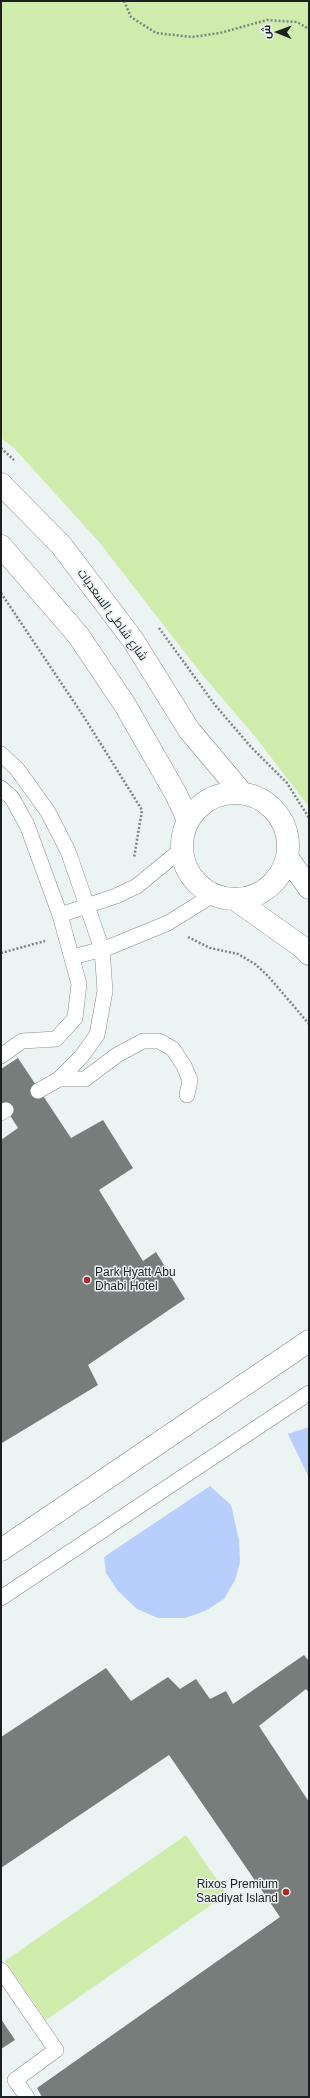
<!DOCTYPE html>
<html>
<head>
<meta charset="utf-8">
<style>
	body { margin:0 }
	#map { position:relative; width:310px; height:2098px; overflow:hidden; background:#ebf3f3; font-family:Helvetica,Cairo,sans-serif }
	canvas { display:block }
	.frame { position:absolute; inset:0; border:2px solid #1d2020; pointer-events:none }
	.north { position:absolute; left:258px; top:12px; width:40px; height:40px; -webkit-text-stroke:3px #ebf3f3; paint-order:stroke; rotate:271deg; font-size:11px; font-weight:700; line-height:16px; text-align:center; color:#1d2020 }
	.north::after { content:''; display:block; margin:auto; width:14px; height:18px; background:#1d2020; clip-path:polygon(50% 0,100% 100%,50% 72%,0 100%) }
</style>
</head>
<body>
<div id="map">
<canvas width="310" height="2098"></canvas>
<div class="frame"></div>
<div class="north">ش</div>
</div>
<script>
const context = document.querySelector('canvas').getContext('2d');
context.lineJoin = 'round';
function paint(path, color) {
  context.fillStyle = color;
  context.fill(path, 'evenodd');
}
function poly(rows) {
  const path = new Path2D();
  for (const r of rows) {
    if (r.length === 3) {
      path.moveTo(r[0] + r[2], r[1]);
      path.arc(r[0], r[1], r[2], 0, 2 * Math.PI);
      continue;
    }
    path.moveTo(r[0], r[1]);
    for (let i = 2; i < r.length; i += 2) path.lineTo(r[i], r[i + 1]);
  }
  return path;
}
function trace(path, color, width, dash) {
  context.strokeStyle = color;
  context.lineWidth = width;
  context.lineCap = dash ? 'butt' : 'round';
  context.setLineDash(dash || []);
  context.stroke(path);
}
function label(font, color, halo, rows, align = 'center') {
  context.font = font + ' Helvetica,Cairo,sans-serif';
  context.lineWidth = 3;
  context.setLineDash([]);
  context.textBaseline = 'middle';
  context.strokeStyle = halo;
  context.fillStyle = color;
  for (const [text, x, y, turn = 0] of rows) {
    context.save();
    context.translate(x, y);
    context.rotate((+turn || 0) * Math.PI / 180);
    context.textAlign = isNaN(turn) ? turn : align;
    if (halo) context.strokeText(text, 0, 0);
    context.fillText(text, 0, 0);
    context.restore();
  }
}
paint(poly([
	[1,1,309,1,309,807,257,739,200,672,99,542,14,448,1,438],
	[186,1835,227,1894,46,2020,5,1961]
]), '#cfecad');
paint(poly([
	[309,1427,309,1478,288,1434],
	[210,1486,231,1505,239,1540,240,1562,235,1580,224,1599,205,1611,185,1618,158,1618,137,1609,118,1591,106,1573,104,1557]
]), '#b8cffd');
paint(poly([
	[18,1058,71,1138,103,1120,133,1168,99,1190,143,1261,156,1252,185,1299,88,1365,98,1385,2,1443,1,1140,18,1128,1,1101,1,1069],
	[304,1655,309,1661,309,1693,306,1689,259,1726,309,1802,309,2097,42,2097,37,2088,280,1917,169,1755,1,1868,1,1737,106,1668,131,1701,168,1677,180,1689,196,1679,210,1699,226,1691,233,1704],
	[1,2019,15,2040,1,2049]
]), '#777d7a');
const service = poly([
	[1,754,17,769,48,812,68,851,102,949,105,991,97,1035,81,1057,59,1079,38,1091],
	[1,788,12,798,27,825,60,915,79,984,75,1018,56,1039,22,1041,1,1056],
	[60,915,116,896,137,886,182,849],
	[72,957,107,948,168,923,213,895],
	[59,1079,85,1079,117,1055,143,1041,159,1041,173,1049,184,1066,190,1080,187,1095],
	[1,1113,6,1110],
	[1,1598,309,1393],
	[1,1970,56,2050,15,2080,27,2097]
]);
const minor = poly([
	[1,1550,309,1341]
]);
const tertiary = poly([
	[1,484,61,545,133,640,189,730,242,793],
	[1,546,78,635,125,705,176,794,188,820],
	[235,846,53],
	[287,857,309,888],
	[236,900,302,947,309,954]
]);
trace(service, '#868d8d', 16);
trace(minor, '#868d8d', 23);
trace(tertiary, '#868d8d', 23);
trace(poly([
	[124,1,131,17,156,33,192,37,220,33,267,20,297,22,309,29],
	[1,448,14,460],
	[1,593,84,717,142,810,134,858],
	[159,628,215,705,251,747,287,783,309,818],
	[188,937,210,948,238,954,255,964,268,976,309,1024],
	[1,953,45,941]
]), '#7e8484', 2.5, [2, 2]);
trace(service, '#fff', 15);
trace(minor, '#fff', 22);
trace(tertiary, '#fff', 22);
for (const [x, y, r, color] of [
	[87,1280,4,"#b42426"],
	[286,1892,4,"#b42426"]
]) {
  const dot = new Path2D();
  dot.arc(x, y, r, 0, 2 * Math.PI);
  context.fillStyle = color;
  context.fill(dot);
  trace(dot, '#ebf3f3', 1.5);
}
label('12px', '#1d2020', '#ebf3f3', [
	["شارع شاطئ السعديات",112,615,54]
]);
label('12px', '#1d2020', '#ebf3f3', [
	["Park Hyatt Abu",95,1273],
	["Dhabi Hotel",95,1287],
	["Rixos Premium",278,1885,"right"],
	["Saadiyat Island",278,1899,"right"]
], 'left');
</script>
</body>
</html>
